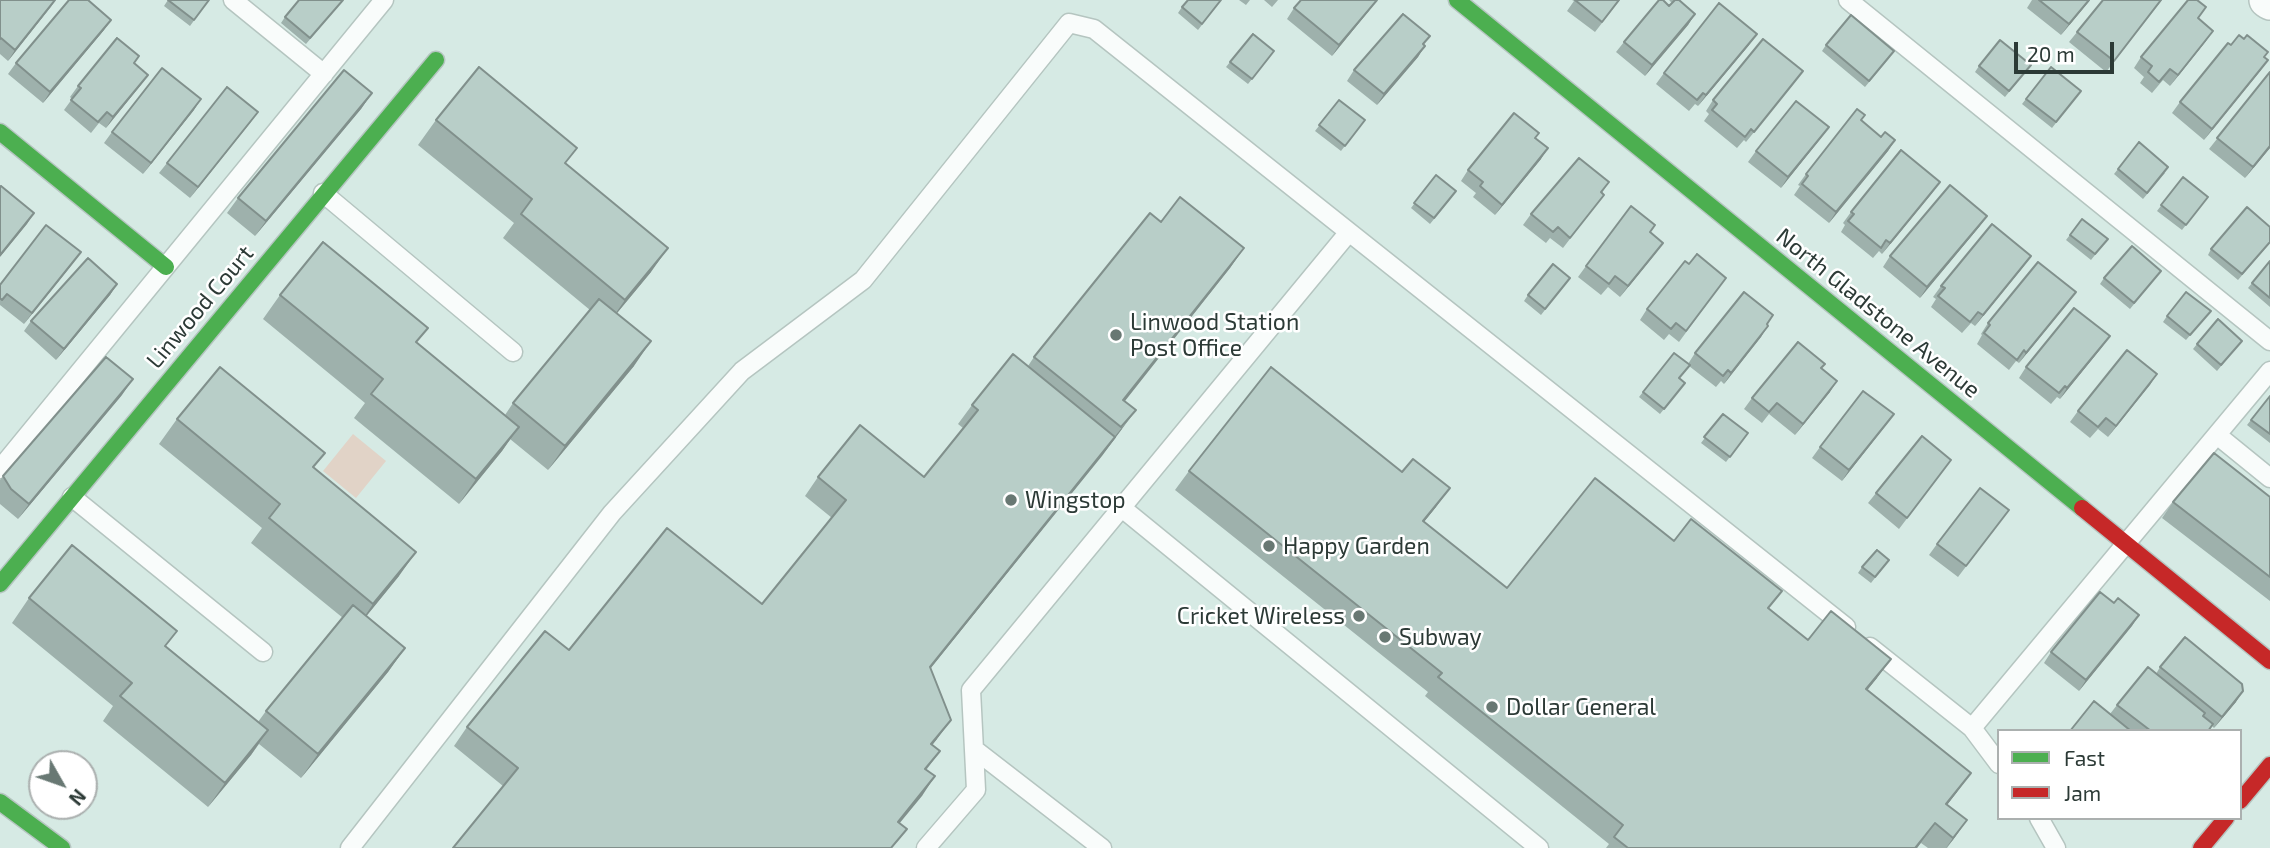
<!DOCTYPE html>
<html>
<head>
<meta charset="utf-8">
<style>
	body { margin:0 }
	#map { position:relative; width:2270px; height:848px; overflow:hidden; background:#d6eae4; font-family:"Exo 2",sans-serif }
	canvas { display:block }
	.legend { position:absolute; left:1997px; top:729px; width:245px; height:91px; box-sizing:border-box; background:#fff; border:2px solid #abb0af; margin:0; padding:9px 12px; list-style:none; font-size:21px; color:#2c3a36 }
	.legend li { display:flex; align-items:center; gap:14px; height:35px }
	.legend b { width:35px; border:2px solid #abb0af }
	.north { position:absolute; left:28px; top:750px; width:70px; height:70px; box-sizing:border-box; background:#fff; border:2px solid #abb0af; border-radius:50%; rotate:130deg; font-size:19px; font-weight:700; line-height:28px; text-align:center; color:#2c3a36 }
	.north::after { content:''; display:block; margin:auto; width:24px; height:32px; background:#687873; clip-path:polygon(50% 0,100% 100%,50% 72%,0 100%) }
	.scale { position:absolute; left:2014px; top:42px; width:100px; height:32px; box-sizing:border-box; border:4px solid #2c3a36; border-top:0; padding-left:9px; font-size:21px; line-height:24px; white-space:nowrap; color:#2c3a36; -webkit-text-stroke:5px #fff; paint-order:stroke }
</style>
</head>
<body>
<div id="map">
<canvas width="2270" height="848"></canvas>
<ul class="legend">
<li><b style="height:9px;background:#4caf50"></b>Fast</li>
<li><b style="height:9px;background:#c62828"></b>Jam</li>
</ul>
<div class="north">N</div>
<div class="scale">20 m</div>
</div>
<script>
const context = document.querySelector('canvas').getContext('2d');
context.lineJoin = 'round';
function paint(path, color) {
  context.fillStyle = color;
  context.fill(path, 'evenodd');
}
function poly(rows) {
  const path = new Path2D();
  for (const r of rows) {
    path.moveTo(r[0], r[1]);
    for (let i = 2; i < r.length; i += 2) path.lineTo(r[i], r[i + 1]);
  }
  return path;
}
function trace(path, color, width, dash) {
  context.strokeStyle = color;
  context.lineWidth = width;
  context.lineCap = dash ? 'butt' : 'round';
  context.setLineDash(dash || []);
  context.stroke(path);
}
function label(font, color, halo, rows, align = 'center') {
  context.font = font + ' "Exo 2",sans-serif';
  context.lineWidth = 5;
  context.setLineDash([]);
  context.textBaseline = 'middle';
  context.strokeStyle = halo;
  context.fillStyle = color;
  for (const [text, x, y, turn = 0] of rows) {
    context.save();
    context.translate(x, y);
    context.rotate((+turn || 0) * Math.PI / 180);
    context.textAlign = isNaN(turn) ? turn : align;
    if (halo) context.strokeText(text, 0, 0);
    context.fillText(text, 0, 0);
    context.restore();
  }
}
paint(poly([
	[353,434,386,461,356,498,323,471]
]), '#e1d3c7');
const lane = poly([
	[233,0,324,74],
	[1848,0,2270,341],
	[323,193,513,352],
	[1349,232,1846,627],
	[2217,435,2270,478],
	[0,469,384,0],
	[72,497,263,652],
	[1122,508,1539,848],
	[1870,647,1972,728,1999,764],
	[1972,728,2270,371],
	[974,749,1102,848],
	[2039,818,2056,848],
	[350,848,612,513,742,371,863,280,1069,23,1094,29,1349,232,971,690,976,790,926,848]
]);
const street = poly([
	[2267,0,2270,2]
]);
const fast = poly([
	[1457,0,2082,508],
	[0,132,166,267],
	[0,584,436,60],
	[0,802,62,848]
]);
const jam = poly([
	[2082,508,2270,661],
	[2240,801,2270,765],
	[2201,848,2226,818]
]);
trace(lane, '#b5c5c0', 21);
trace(street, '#b5c5c0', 38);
trace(fast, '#b5c5c0', 19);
trace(jam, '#b5c5c0', 19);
trace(lane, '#f9fcfb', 18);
trace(street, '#f9fcfb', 35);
trace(fast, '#4caf50', 16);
trace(jam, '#c62828', 16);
paint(poly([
	[0,0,56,0,8,61,0,54],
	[168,0,209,0,190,26,164,6],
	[1221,0,1198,30,1178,13,1182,7],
	[1239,0,1250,0,1246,5],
	[1264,0,1278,0,1272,7],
	[1572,0,1620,0,1595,32,1567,11,1574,1],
	[1669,0,1679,0,1695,14,1688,25,1645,76,1616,52,1624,42,1672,3],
	[2032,0,2090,0,2061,35,2027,8],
	[2103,0,2162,0,2106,72,2069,42],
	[340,4,306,44,281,23,285,17],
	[1294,8,1371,8,1332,56,1287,19],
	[2199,18,2206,41,2170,86,2163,80,2152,93,2140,83,2144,77,2134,68,2141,57],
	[104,30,43,103,8,74,16,63],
	[1424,44,1418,57,1377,105,1347,81,1354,70],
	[1749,45,1698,106,1695,104,1689,111,1656,84,1664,73],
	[1826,45,1890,57,1865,87,1822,51],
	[139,56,134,63,148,75,106,128,99,123,91,133,64,110,72,99,70,97,78,86],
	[1270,57,1248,84,1226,67,1230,62],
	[2264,57,2260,71,2204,140,2172,113,2180,102],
	[2031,65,2005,97,1975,72,1979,66],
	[2051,67,2081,91,2052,128,2022,104],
	[2270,72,2270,148,2245,178,2209,149],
	[1795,82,1746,142,1744,140,1737,148,1704,121,1709,114,1706,111,1713,100],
	[372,93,361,109,255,236,227,213,238,198],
	[1339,100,1365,120,1341,151,1315,131],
	[194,110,143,174,104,143,112,132],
	[258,112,190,198,159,173,167,163],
	[436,120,566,164,651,272,617,313,634,366,548,470,510,439,502,451,459,504,354,418,365,403,263,319,280,295,417,343,505,415,513,403,590,310,503,238,514,223,418,145],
	[1861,120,1881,137,1895,140,1888,151,1829,223,1794,195,1800,186,1798,185,1806,174],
	[1829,127,1781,188,1748,162,1756,151],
	[1536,138,1541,159,1495,215,1473,197,1476,193,1461,181,1468,170],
	[2118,169,2165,173,2143,199,2114,174],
	[1436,175,1452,197,1430,224,1411,208],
	[2183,177,2208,197,2182,230,2157,211],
	[1609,182,1602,193,1596,205,1563,248,1550,238,1546,243,1523,225,1531,214],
	[1932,193,1882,254,1879,251,1873,258,1841,232,1845,225,1843,223,1851,212],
	[1987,216,1979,227,1920,298,1883,267,1890,256],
	[2082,219,2108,239,2091,260,2066,240],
	[1161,222,1244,248,1230,268,1124,401,1122,429,931,668,937,739,932,745,940,751,927,769,922,796,503,786,454,746,467,727,569,650,762,604,832,518,805,496,818,477,924,477,963,428,958,424,972,405,1028,366,1034,357],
	[1655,225,1650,232,1655,254,1620,297,1608,287,1601,295,1578,277,1586,266],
	[2270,243,2238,280,2208,255,2211,249],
	[2270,261,2270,307,2248,288],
	[73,263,24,324,0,305,0,285],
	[1689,264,1726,278,1679,342,1669,334,1664,340,1640,320,1647,309],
	[2023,267,1975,326,1971,323,1962,333,1931,307,1936,299,1933,297,1941,286],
	[2157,276,2130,309,2100,284,2104,278],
	[1570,278,1541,315,1524,301,1528,295],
	[117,284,110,295,56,360,24,331,31,321],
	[2076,292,2019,363,2016,361,2009,370,1977,344,1982,335,1981,334,1988,323],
	[2211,311,2186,340,2163,322,2167,316],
	[1767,324,1761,337,1724,384,1721,381,1716,387,1689,366,1679,378,1685,383,1660,414,1639,397,1643,392,1688,364,1695,353],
	[2242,341,2217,371,2193,349,2197,344],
	[2102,347,2060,399,2057,397,2051,404,2019,378,2026,367],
	[1821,369,1830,392,1795,435,1769,414,1762,423,1744,409,1752,398],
	[2157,374,2108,437,2098,429,2090,438,2070,422,2078,411],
	[122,395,18,519,0,504,0,480,3,476],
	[2270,396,2270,443,2247,425],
	[1723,414,1748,433,1726,462,1701,443],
	[1894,414,1842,481,1812,458,1820,447],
	[177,419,314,468,399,576,366,616,405,648,388,672,301,778,259,744,251,755,208,807,103,721,113,706,12,623,29,598,166,646,258,722,266,711,343,618,251,543,262,528,159,444],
	[1189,471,1436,507,1424,522,1507,588,1674,541,1769,609,1808,640,1877,678,1867,690,1957,792,1947,805,1967,820,1947,848,1928,848,1921,843,1917,848,1606,848,1609,844,1425,696,1428,692,1175,490],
	[1943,471,1899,529,1868,503,1876,493],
	[2270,497,2270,601,2162,518,2173,502],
	[2009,510,1958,577,1929,555,1937,544],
	[1889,560,1871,583,1858,573,1862,567],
	[2114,603,2139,615,2079,691,2044,663,2051,652],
	[2160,667,2236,702,2214,728,2212,726,2208,731,2070,731,2110,714,2117,705,2156,674]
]), '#9eb1ac');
paint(poly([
	[56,0,50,8,8,61,15,50],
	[1377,0,1371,8,1332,56,1339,45],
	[2089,0,2090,0,2061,35,2069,24],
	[1695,14,1688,25,1645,76,1652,65],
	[111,20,104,30,43,103,50,92],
	[2213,31,2206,41,2170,86,2178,75],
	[1757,34,1749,45,1698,106,1706,95],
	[1425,46,1418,57,1377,105,1384,94],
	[2268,60,2260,71,2204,140,2212,129],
	[148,75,140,86,106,128,113,117],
	[372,93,361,109,255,236,266,221],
	[201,99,194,110,143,174,151,163],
	[258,112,250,123,190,198,198,187],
	[1829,127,1821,138,1781,188,1788,177],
	[1895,140,1888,151,1829,223,1836,212],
	[2270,146,2270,148,2245,178,2253,167],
	[1548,148,1541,159,1495,215,1502,205],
	[1940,182,1932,193,1882,254,1890,243],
	[34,213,27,224,0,257,0,255],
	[1987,216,1979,227,1920,298,1927,287],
	[1663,243,1655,254,1620,297,1628,286],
	[668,248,651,272,608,324,625,300],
	[1244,248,1230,268,1110,420,1123,400],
	[81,252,73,263,24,324,32,313],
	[2031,256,2023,267,1975,326,1983,315],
	[117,284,110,295,56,360,64,349],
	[2076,292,2068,303,2019,363,2026,353],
	[1768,326,1761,337,1724,384,1731,373],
	[2110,336,2102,347,2060,399,2067,388],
	[651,341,634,366,548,470,565,446],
	[2157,374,2150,385,2108,437,2116,426],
	[133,379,122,395,18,519,29,504],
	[1837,381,1830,392,1795,435,1803,424],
	[1136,410,1102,456,916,686,930,667],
	[1894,414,1886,425,1842,481,1849,470],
	[519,427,502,451,459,504,476,479],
	[1450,488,1436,507,1409,540,1423,521],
	[416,552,399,576,356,629,373,604],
	[2139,615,2132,626,2079,691,2086,680],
	[405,648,388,672,301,778,318,754],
	[1891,659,1877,678,1852,709,1866,689],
	[2243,691,2236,702,2214,728,2222,717],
	[951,720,937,739,918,763,931,744],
	[268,730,251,755,208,807,225,783],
	[1971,773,1957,792,1933,823,1946,804],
	[935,776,922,796,885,841,898,822],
	[1967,820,1953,840,1946,848,1953,838],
	[1935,823,1917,848,1915,848]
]), '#81908c');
const building = poly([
	[0,0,55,0,15,50,1,38,0,39,0,0],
	[69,0,88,0,111,20,50,92,16,63,69,0],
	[168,0,209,0,194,20,168,0],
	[299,0,343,0,310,38,285,17,299,0],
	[1188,0,1221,0,1202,24,1182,7,1188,0],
	[1301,0,1377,0,1339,45,1294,8,1301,0],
	[1575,0,1619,0,1602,22,1575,0],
	[1659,0,1663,0,1669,6,1675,0,1679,0,1695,14,1652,65,1624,42,1659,0],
	[2039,0,2089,0,2069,24,2039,0],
	[2103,0,2161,0,2114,61,2077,32,2103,0],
	[2188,0,2197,0,2206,7,2198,18,2213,31,2178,75,2170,69,2159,82,2148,72,2152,66,2141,57,2188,0],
	[1719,3,1757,34,1706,95,1703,93,1697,100,1664,73,1719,3],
	[1403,14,1430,36,1423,44,1425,46,1384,94,1354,70,1403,14],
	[1851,15,1894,51,1869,81,1826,45,1851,15],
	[1253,34,1274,51,1252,79,1230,62,1253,34],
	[2239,35,2244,39,2247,35,2268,52,2264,57,2268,60,2212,129,2180,102,2228,43,2231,45,2239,35],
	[117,38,139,56,134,63,148,75,113,117,107,112,98,122,71,100,81,88,78,86,117,38],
	[1763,39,1803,71,1754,132,1751,129,1745,137,1712,110,1717,104,1713,100,1763,39],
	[2000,40,2031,65,2009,91,1979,66,2000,40],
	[479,67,577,148,565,163,668,248,625,300,521,214,532,199,436,120,479,67],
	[2051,67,2081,91,2056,122,2026,99,2051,67],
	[162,68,201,99,151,163,112,132,162,68],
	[344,70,372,93,266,221,238,198,344,70],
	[2270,72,2270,146,2253,167,2217,138,2270,72],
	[227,87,258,112,198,187,167,163,227,87],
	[1339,100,1365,120,1345,146,1319,125,1339,100],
	[1796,101,1829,127,1788,177,1756,151,1796,101],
	[1857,109,1865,115,1861,120,1881,137,1885,132,1895,140,1836,212,1802,184,1808,176,1806,174,1857,109],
	[1514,113,1539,133,1535,138,1548,148,1502,205,1480,186,1483,182,1468,170,1514,113],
	[2139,142,2168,167,2147,193,2118,169,2139,142],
	[1901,150,1940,182,1890,243,1886,240,1881,248,1848,221,1854,214,1851,212,1901,150],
	[1579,158,1609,182,1601,192,1604,195,1570,238,1558,227,1553,232,1531,214,1579,158],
	[1436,175,1456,191,1434,218,1414,203,1436,175],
	[2183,177,2208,197,2186,225,2161,205,2183,177],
	[1950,185,1987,216,1927,287,1890,256,1950,185],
	[1,186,34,213,0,255,0,187,1,186],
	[1180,197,1244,248,1123,400,1136,410,1121,427,1034,357,1150,213,1161,222,1180,197],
	[1631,206,1655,225,1650,232,1663,243,1628,286,1615,276,1609,284,1586,266,1631,206],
	[2247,207,2270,227,2270,242,2242,274,2211,249,2247,207],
	[2082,219,2108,239,2095,254,2070,235,2082,219],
	[1992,224,2031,256,1983,315,1978,312,1970,322,1938,296,1945,288,1941,286,1992,224],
	[46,225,81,252,32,313,7,294,2,300,0,298,0,285,46,225],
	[323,242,428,328,416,342,519,427,476,479,371,394,383,379,280,295,323,242],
	[2132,246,2161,271,2134,303,2104,278,2132,246],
	[1697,254,1726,278,1686,331,1676,323,1671,329,1647,309,1685,261,1689,264,1697,254],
	[88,258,117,284,64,349,31,321,88,258],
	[2270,261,2270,298,2252,283,2270,261],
	[2038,262,2076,292,2026,353,2024,350,2017,360,1984,333,1990,325,1988,323,2038,262],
	[1553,264,1570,278,1545,309,1528,295,1553,264],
	[1744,292,1773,315,1767,324,1768,326,1731,373,1728,370,1723,376,1695,353,1744,292],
	[2186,292,2211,311,2190,335,2167,316,2186,292],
	[599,299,651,341,565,446,513,403,599,299],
	[2074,308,2110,336,2067,388,2065,386,2059,393,2026,367,2074,308],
	[2218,319,2242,341,2221,365,2197,344,2218,319],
	[1798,342,1825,364,1821,368,1837,381,1803,424,1777,403,1769,412,1752,398,1798,342],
	[2127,350,2157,374,2116,426,2106,418,2098,427,2078,411,2127,350],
	[1674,353,1690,365,1679,378,1685,383,1664,409,1643,392,1674,353],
	[1013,354,1115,437,930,667,951,720,931,744,940,751,925,769,935,776,898,822,907,829,891,848,453,848,518,768,467,727,545,631,569,650,667,528,762,604,846,500,818,477,860,425,924,477,978,410,972,405,1013,354],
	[106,357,133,379,29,504,11,489,3,476,106,357],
	[220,367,325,453,313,467,416,552,373,604,269,518,280,504,177,419,220,367],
	[1271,367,1402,472,1413,459,1450,488,1423,521,1507,588,1595,478,1674,541,1691,519,1782,591,1768,608,1808,640,1831,611,1891,659,1866,689,1971,773,1946,804,1967,820,1953,838,1935,823,1915,848,1628,848,1614,837,1623,825,1438,677,1442,673,1189,471,1271,367],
	[1863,391,1894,414,1849,470,1820,447,1863,391],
	[2270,396,2270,434,2251,420,2270,396],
	[1723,414,1748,433,1730,457,1704,437,1723,414],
	[1922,436,1951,460,1907,518,1876,493,1922,436],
	[2214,453,2270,497,2270,577,2173,502,2214,453],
	[1980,488,2009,510,1966,566,1937,544,1980,488],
	[72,545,177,631,165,646,268,730,225,783,120,696,132,683,29,598,72,545],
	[1877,550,1889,560,1875,577,1862,567,1877,550],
	[2100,592,2114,603,2118,598,2139,615,2086,680,2051,652,2100,592],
	[353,605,405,648,318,754,266,711,353,605],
	[2185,637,2242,684,2243,691,2222,717,2160,667,2185,637],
	[2148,667,2205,713,2203,716,2213,724,2208,731,2151,731,2117,705,2148,667],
	[2094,701,2131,731,2070,731,2094,701]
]);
paint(building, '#b8cec8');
trace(building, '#81908c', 2);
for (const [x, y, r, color] of [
	[1116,335,7,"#687873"],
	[1011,500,7,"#687873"],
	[1269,546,7,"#687873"],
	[1359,616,7,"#687873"],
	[1385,637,7,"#687873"],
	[1492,707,7,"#687873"]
]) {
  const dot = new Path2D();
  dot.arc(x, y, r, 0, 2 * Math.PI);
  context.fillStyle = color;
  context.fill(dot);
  trace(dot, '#fff', 2.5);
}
label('23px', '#2c3a36', '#fff', [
	["Linwood Court",200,307,-50],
	["North Gladstone Avenue",1878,313,39]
]);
label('23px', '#2c3a36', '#fff', [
	["Linwood Station",1130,322],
	["Post Office",1130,348],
	["Wingstop",1025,500],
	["Happy Garden",1283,546],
	["Cricket Wireless",1345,616,"right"],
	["Subway",1399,637],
	["Dollar General",1506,707]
], 'left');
</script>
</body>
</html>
